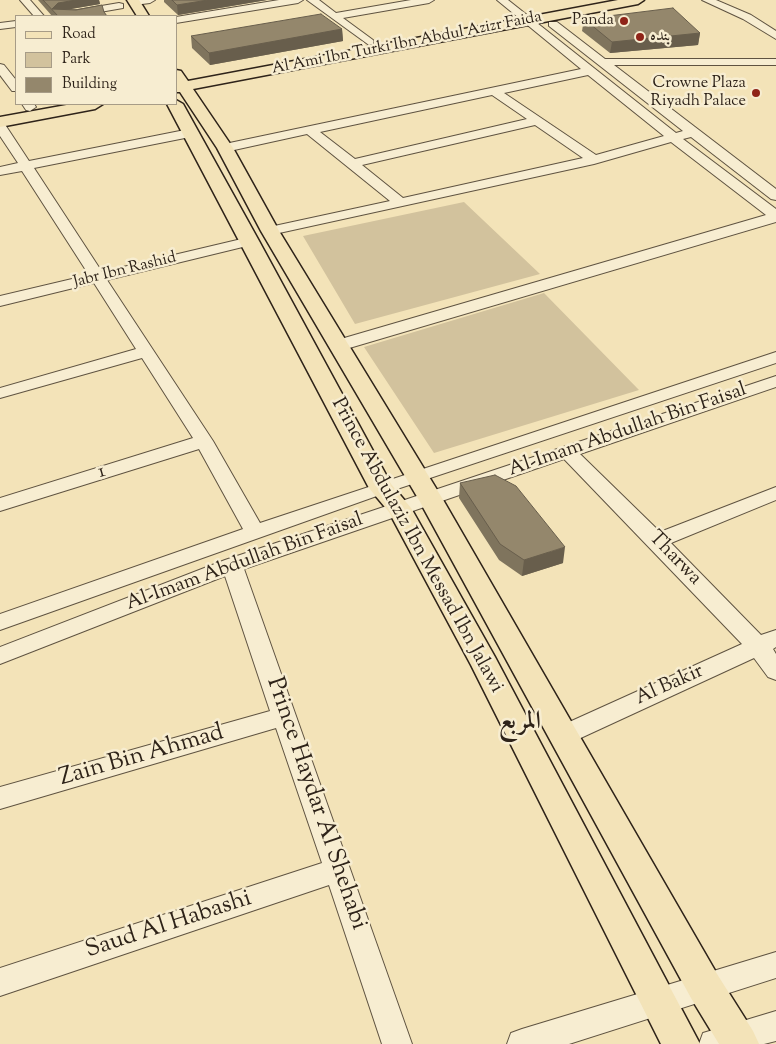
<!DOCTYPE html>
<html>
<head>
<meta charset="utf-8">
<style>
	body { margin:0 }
	#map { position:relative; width:776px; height:1044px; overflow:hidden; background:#f3e3b8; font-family:"Sorts Mill Goudy",serif }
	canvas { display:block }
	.legend { position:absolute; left:15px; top:15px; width:162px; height:90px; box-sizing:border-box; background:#f7edd1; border:1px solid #a79c87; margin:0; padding:6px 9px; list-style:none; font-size:15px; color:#2e2319 }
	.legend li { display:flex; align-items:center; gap:10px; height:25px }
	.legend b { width:25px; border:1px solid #a79c87 }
</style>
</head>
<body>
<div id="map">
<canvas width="776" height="1044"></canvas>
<ul class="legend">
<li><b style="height:6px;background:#f3e3b8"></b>Road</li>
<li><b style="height:14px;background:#d2c29d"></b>Park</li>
<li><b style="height:14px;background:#94876c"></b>Building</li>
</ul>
</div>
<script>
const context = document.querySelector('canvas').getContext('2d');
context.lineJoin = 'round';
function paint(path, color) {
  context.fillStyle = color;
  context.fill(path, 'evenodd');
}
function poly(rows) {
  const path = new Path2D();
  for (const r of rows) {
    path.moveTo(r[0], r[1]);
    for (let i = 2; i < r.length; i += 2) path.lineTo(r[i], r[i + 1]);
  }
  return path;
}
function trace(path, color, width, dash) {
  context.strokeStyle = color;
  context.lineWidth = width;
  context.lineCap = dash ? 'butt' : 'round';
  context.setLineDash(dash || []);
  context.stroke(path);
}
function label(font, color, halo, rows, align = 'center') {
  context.font = font + ' "Sorts Mill Goudy",Amiri,serif';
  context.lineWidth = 5;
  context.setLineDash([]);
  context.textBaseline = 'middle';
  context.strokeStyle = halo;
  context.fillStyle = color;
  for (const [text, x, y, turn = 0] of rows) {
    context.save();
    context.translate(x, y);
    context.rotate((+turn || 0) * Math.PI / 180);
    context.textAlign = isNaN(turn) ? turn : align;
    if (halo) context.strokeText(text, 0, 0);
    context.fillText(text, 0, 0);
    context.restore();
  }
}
paint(poly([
	[464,202,540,274,355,324,303,236],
	[544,293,639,390,434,453,364,347]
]), '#d2c29d');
const minor = poly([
	[20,0,30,0,44,16,34,16,20,0],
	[130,0,155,0,150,3,134,5,130,4,130,0],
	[279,0,303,0,298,3,176,23,176,17,279,0],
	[307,0,319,0,336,13,411,0,434,0,429,3,343,18,373,40,373,44,369,45,307,0],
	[497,0,508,0,676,133,683,131,549,26,549,22,557,22,605,59,776,59,776,65,614,65,776,189,776,200,771,199,691,137,683,139,776,209,776,222,346,349,334,349,332,345,334,341,766,215,671,142,594,164,270,235,265,234,263,231,265,228,390,201,307,134,225,152,220,151,219,148,220,145,581,69,497,0],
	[588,75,664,136,596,155,504,93,588,75],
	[492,95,527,119,355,159,320,132,492,95],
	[535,125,583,158,403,198,362,165,535,125],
	[702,0,716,0,751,15,776,31,776,39,743,19,702,0],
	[119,3,123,4,123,8,77,16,55,16,60,13,119,3],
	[16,21,16,27,0,29,0,23,16,21],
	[0,64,4,65,16,80,16,91,12,91,0,75,0,64],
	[22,104,34,104,36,107,30,111,26,110,22,104],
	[0,122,4,123,29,161,190,129,196,133,190,137,34,168,102,272,250,237,257,241,255,244,107,280,213,441,260,523,776,352,776,363,388,492,0,630,0,614,243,529,199,449,0,511,0,498,193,438,142,358,0,398,0,388,136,349,94,283,0,306,0,296,89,275,22,171,0,175,0,167,18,163,0,136,0,122],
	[776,376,776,387,580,454,660,532,776,487,776,500,671,543,761,635,776,630,776,647,773,649,776,654,776,680,768,677,754,658,572,742,564,745,556,742,552,735,556,728,742,644,564,459,244,569,412,1044,382,1044,329,885,0,996,0,968,322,863,276,728,0,809,0,787,270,711,225,576,0,664,0,647,225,560,776,376],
	[776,952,776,978,569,1044,507,1044,511,1033,522,1029,776,952],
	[776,1011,776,1041,764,1044,699,1044,703,1033,776,1011]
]);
const major = poly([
	[127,0,139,0,149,16,137,16,127,0],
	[618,0,644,0,638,4,193,89,233,148,279,231,442,498,717,974,753,1031,759,1044,719,1044,691,998,419,500,261,231,217,148,180,92,176,92,176,70,181,71,188,81,618,0],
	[176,100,183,104,259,241,391,484,411,508,495,657,700,1044,661,1044,471,665,389,512,369,488,167,104,176,104,176,100],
	[72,104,103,104,95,109,0,127,0,117,72,104]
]);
trace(minor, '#5f5341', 2);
trace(major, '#2e2319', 3);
paint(minor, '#f7edd1');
paint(major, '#f3e3b8');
paint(poly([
	[38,0,99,0,100,4,70,9,104,12,107,16,52,16],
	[164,0,267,0,178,15,164,2],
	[584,19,700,33,698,45,610,53,582,31],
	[342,29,343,41,210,65,192,48,191,36],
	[460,483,563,563,522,576,499,560,459,498]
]), '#7f745d');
paint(poly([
	[76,0,99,0,100,4,60,11,52,9,58,3],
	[208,0,267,0,178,15,177,5],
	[342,29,343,41,210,65,209,53],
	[700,33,698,45,610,53,612,42],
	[565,547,563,563,522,576,524,560]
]), '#685e4c');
const building = poly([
	[43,0,76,0,58,3,52,9,76,10,102,5,104,12,107,16,58,16,43,0],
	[172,0,208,0,177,5,172,0],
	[673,8,700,33,612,42,584,19,673,8],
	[321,14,342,29,209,53,191,36,321,14],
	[495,475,516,486,565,547,524,560,500,544,460,483,495,475]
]);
paint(building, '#94876c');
trace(building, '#685e4c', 1);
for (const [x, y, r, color] of [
	[624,21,5,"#8f2418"],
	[640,37,5,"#8f2418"],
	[756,93,5,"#8f2418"]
]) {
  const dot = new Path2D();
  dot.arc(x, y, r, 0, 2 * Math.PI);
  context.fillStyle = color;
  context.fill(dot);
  trace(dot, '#f7edd1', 2);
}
label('16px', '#2e2319', '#f7edd1', [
	["Panda",614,21],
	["بنده",650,37,"left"],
	["Crowne Plaza",746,84],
	["Riyadh Palace",746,102]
], 'right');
label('16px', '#2e2319', '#f7edd1', [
	["Al Ami Ibn Turki Ibn Abdul Azizr Faida",407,44,-11],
	["Jabr Ibn Rashid",125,271,-14]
]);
label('20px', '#2e2319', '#f7edd1', [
	["Al-Imam Abdullah Bin Faisal",628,431,-19],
	["1",102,473,-17],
	["Prince Abdulaziz Ibn Messad Ibn Jalawi",416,546,61],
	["Tharwa",674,559,46],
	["Al-Imam Abdullah Bin Faisal",245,563,-20],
	["Al Bakir",670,686,-24]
]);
label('24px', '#2e2319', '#f7edd1', [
	["Zain Bin Ahmad",142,757,-16],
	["Prince Haydar Al Shehabi",315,804,71],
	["Saud Al Habashi",169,926,-18]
]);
label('bold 25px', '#2e2319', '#f7edd1', [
	["المربع",520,724]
]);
</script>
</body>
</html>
